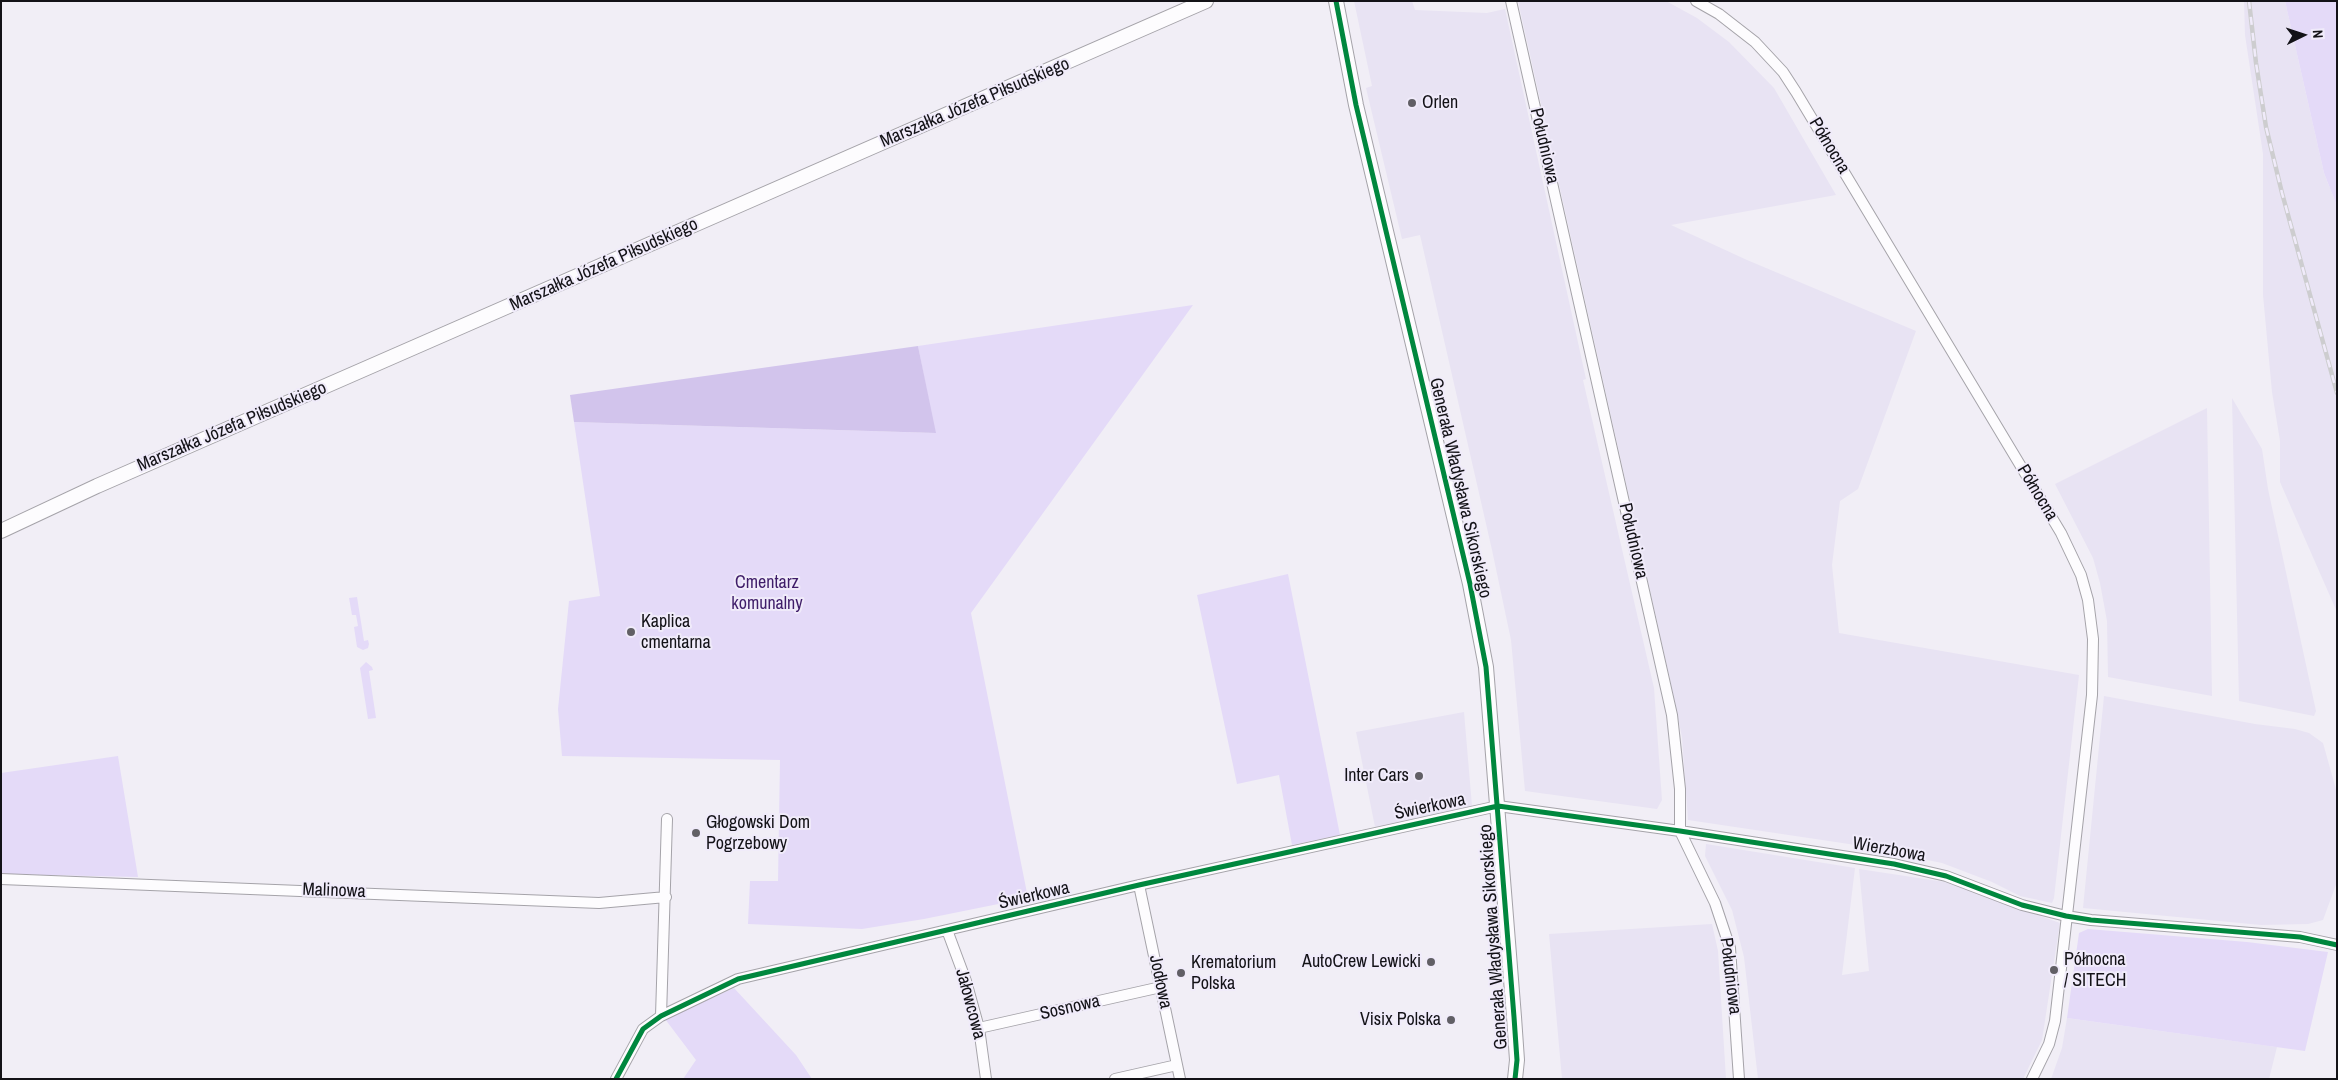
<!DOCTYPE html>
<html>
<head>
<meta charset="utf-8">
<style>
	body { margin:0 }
	#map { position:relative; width:2338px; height:1080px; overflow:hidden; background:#f1eef6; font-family:"Archivo Narrow",sans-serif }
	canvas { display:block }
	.frame { position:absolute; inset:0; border:2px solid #131217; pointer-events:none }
	.north { position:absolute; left:2278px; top:10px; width:50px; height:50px; -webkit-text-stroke:4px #f0ebfa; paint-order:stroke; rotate:86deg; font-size:14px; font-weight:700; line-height:20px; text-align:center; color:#131217 }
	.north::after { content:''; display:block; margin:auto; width:18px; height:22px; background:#131217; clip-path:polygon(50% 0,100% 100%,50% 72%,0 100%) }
</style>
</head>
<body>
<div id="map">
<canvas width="2338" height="1080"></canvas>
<div class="frame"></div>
<div class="north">N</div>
</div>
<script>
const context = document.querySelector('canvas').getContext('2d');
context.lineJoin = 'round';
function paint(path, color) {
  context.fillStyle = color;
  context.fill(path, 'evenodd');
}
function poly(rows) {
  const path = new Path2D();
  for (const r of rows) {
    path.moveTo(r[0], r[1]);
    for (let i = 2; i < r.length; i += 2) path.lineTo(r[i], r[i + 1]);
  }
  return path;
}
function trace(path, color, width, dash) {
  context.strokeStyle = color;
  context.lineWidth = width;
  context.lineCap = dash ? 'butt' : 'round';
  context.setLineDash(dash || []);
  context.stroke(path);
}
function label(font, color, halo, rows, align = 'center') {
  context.font = font + ' "Archivo Narrow",sans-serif';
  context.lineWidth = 4;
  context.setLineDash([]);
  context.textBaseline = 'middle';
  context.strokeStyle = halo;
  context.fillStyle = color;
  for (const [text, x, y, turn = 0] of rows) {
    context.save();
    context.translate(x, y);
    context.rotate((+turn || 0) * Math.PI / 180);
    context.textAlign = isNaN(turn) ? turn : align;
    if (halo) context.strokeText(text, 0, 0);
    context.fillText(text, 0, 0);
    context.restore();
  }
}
paint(poly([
	[1354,1,1412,1,1415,10,1487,13,1505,9,1586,379,1583,380,1654,688,1662,800,1657,809,1525,791,1511,640,1492,550,1420,235,1402,239,1366,88,1372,86],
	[1518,1,1666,1,1697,18,1729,42,1774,88,1836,195,1671,225,1747,260,1916,331,1858,489,1840,501,1832,565,1839,633,2079,675,2054,898,2052,903,2020,896,1992,882,1942,863,1849,844,1688,820,1682,737,1669,675],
	[2244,1,2285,1,2324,173,2337,206,2337,612,2280,482,2280,441,2272,392,2263,295,2263,154,2245,35],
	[2232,398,2262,449,2268,489,2316,711,2314,716,2239,701],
	[2207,408,2212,696,2108,677,2107,621,2100,583,2093,558,2055,484],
	[2104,696,2255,724,2295,729,2309,733,2323,743,2337,793,2337,882,2323,920,2308,924,2261,925,2083,908],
	[1464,712,1472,806,1375,827,1356,732],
	[1706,844,1855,868,1842,975,1869,971,1859,869,1945,882,2060,923,2042,1040,2023,1079,1758,1079,1744,957,1732,910,1705,856],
	[1712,924,1718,951,1726,1079,1562,1079,1549,934],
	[2067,1018,2277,1047,2269,1079,2051,1079,2062,1048]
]), '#e8e3f3');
paint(poly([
	[2285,1,2337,1,2337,206,2324,173],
	[1193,305,971,613,1028,898,924,919,862,929,748,924,750,881,778,881,780,760,562,756,558,709,569,601,600,596,574,422,935,433,918,346],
	[1288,574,1340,835,1292,845,1279,775,1237,784,1197,595],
	[357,597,364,641,368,640,369,644,368,648,363,650,357,647,354,627,358,626,356,615,352,615,349,598],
	[366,662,372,667,373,670,369,671,376,718,368,719,360,668],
	[118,756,138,877,1,874,1,773],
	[2088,929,2247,942,2328,952,2305,1051,2067,1018,2079,933],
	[734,988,796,1055,812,1079,683,1079,696,1060,665,1019]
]), '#e4daf8');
paint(poly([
	[918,346,936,433,574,422,570,395]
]), '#d2c4ec');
const street = poly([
	[1511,1,1672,715,1680,789,1680,831,1715,903,1730,948,1739,1079],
	[1696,1,1719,14,1755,42,1783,72,1796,92,2061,533,2081,575,2088,600,2093,639,2092,695,2055,1021,2049,1044,2032,1079],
	[1,879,599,903,666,897],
	[1139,885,1180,1079],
	[947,930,966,981,979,1028,986,1079],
	[661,1016,667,819],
	[979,1028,1161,987],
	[616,1079,643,1029,661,1016,738,979,1139,885,1498,806,1680,831,1894,864,1946,876,2022,905,2066,916,2091,920,2300,937,2337,945],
	[1115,1079,1177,1065]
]);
const secondary = poly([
	[1336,1,1356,105,1470,584,1486,667,1514,1017,1517,1060,1515,1079],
	[1,531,97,486,1206,1]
]);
trace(street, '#a5a3a9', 12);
trace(secondary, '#a5a3a9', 16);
trace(street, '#fdfcfe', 10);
trace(secondary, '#fdfcfe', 14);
const rail = poly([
	[2249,1,2256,63,2266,127,2282,193,2337,393]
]);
trace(rail, '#cdcdcf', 4.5);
trace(rail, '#f0ebfa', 2.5, [8]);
trace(poly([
	[1336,1,1356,105,1470,584,1486,667,1514,1017,1517,1060,1515,1079],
	[616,1079,643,1029,661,1016,738,979,1139,885,1498,806,1680,831,1894,864,1946,876,2022,905,2066,916,2091,920,2300,937,2337,945]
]), '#00873e', 5);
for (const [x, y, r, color] of [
	[1412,103,5,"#615f65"],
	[631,632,5,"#615f65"],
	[1419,776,5,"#615f65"],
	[696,833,5,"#615f65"],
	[1431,962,5,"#615f65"],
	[2054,970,5,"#615f65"],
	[1181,973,5,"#615f65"],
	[1451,1020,5,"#615f65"]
]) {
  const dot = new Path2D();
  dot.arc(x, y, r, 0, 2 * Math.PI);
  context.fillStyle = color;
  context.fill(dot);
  trace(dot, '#f0ebfa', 2);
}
label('18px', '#131217', '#f0ebfa', [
	["Marszałka Józefa Piłsudskiego",975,103,-23],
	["Południowa",1544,146,77],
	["Północna",1829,146,59],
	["Marszałka Józefa Piłsudskiego",604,265,-24],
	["Marszałka Józefa Piłsudskiego",232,427,-23],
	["Generała Władysława Sikorskiego",1460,488,77],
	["Północna",2037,493,59],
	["Południowa",1633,541,77],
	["Świerkowa",1430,807,-12],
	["Wierzbowa",1889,850,10],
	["Malinowa",334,891,2],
	["Świerkowa",1034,896,-13],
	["Generała Władysława Sikorskiego",1494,937,-94],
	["Południowa",1730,976,83],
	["Jodłowa",1160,982,78],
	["Jałowcowa",970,1004,75],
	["Sosnowa",1070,1008,-13]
]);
label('18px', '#131217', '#f0ebfa', [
	["Orlen",1422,103],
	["Kaplica",641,622],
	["cmentarna",641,643],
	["Inter Cars",1409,776,"right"],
	["Głogowski Dom",706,823],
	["Pogrzebowy",706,844],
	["Północna",2064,960],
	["/ SITECH",2064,981],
	["AutoCrew Lewicki",1421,962,"right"],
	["Krematorium",1191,963],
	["Polska",1191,984],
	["Visix Polska",1441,1020,"right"]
], 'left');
label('18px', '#3f1d69', '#f0ebfa', [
	["Cmentarz",767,583],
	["komunalny",767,604]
]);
</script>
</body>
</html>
